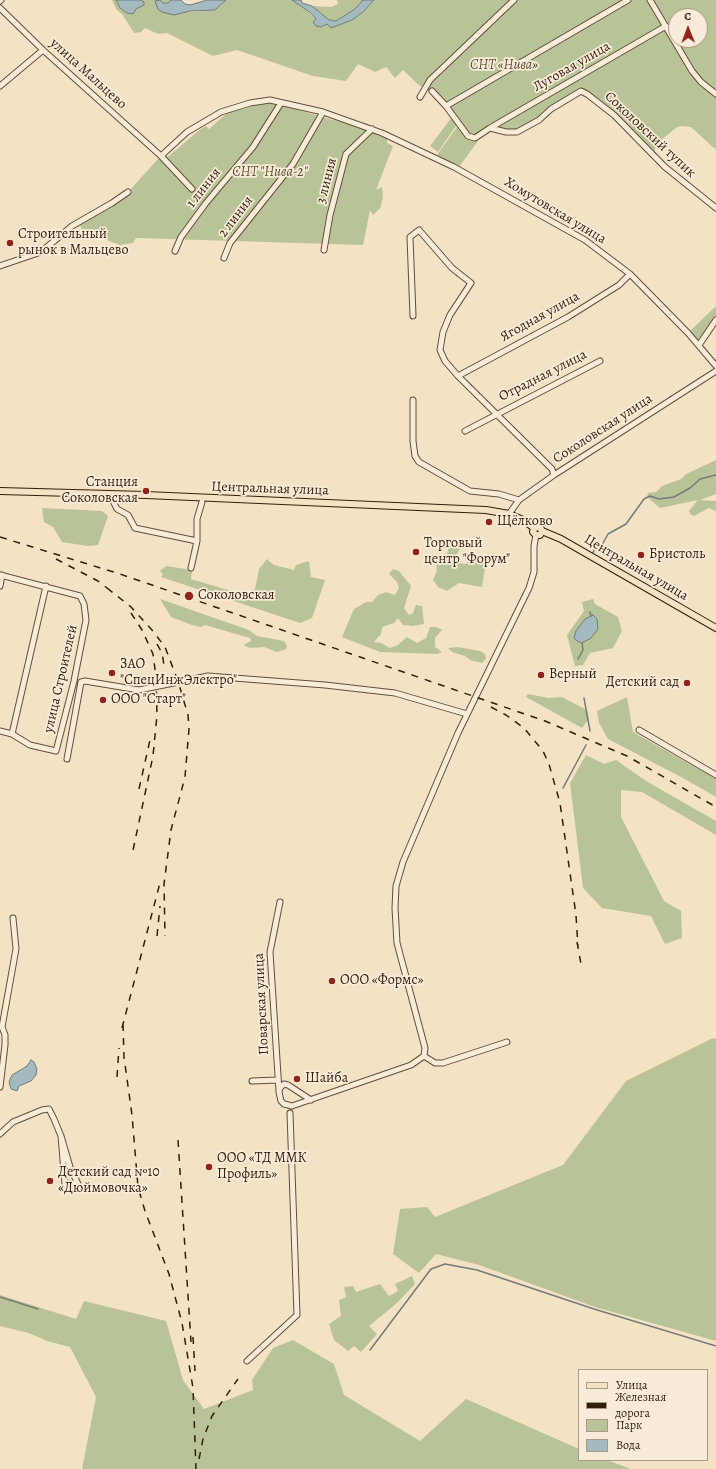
<!DOCTYPE html>
<html>
<head>
<meta charset="utf-8">
<style>
	body { margin:0 }
	#map { position:relative; width:716px; height:1469px; overflow:hidden; background:#f4e2c5; font-family:Alegreya,serif }
	canvas { display:block }
	.legend { position:absolute; left:578px; top:1369px; width:130px; height:92px; box-sizing:border-box; background:#f8ecd9; border:1px solid #a99987; margin:0; padding:5px 7px; list-style:none; font-size:12px; color:#331d0b }
	.legend li { display:flex; align-items:center; gap:8px; height:20px }
	.legend b { width:20px; border:1px solid #a99987 }
	.north { position:absolute; left:668px; top:8px; width:40px; height:40px; box-sizing:border-box; background:#f8ecd9; border:1px solid #a99987; border-radius:50%; rotate:359deg; font-size:11px; font-weight:700; line-height:16px; text-align:center; color:#331d0b }
	.north::after { content:''; display:block; margin:auto; width:14px; height:18px; background:#8f2418; clip-path:polygon(50% 0,100% 100%,50% 72%,0 100%) }
</style>
</head>
<body>
<div id="map">
<canvas width="716" height="1469"></canvas>
<ul class="legend">
<li><b style="height:5px;background:#f4e2c5"></b>Улица</li>
<li><b style="height:5px;background:#331d0b"></b>Железная дорога</li>
<li><b style="height:11px;background:#b8c497"></b>Парк</li>
<li><b style="height:11px;background:#a2bac0"></b>Вода</li>
</ul>
<div class="north">С</div>
</div>
<script>
const context = document.querySelector('canvas').getContext('2d');
context.lineJoin = 'round';
function paint(path, color) {
  context.fillStyle = color;
  context.fill(path, 'evenodd');
}
function poly(rows) {
  const path = new Path2D();
  for (const r of rows) {
    path.moveTo(r[0], r[1]);
    for (let i = 2; i < r.length; i += 2) path.lineTo(r[i], r[i + 1]);
  }
  return path;
}
function trace(path, color, width, dash) {
  context.strokeStyle = color;
  context.lineWidth = width;
  context.lineCap = dash ? 'butt' : 'round';
  context.setLineDash(dash || []);
  context.stroke(path);
}
function label(font, color, halo, rows, align = 'center') {
  context.font = font + ' Alegreya,serif';
  context.lineWidth = 3.5;
  context.setLineDash([]);
  context.textBaseline = 'middle';
  context.strokeStyle = halo;
  context.fillStyle = color;
  for (const [text, x, y, turn = 0] of rows) {
    context.save();
    context.translate(x, y);
    context.rotate((+turn || 0) * Math.PI / 180);
    context.textAlign = isNaN(turn) ? turn : align;
    if (halo) context.strokeText(text, 0, 0);
    context.fillText(text, 0, 0);
    context.restore();
  }
}
paint(poly([
	[112,0,116,0,120,8,127,13,139,8,144,2,140,0,171,0,168,3,163,3,162,12,169,13,208,11,220,6,226,0,292,0,300,4,316,19,327,24,364,11,374,0,716,0,716,150,691,127,682,126,677,127,660,141,655,149,655,157,614,115,581,91,517,132,490,128,471,137,446,106,426,85,421,87,403,70,395,78,386,67,375,72,358,64,346,81,313,76,237,50,213,56,167,33,158,34,145,28,141,32,134,33,122,14,116,9],
	[676,16,700,16,700,40,676,40],
	[337,0,363,0,355,9,336,21,329,20,312,6,331,7,338,4],
	[269,102,362,128,387,139,387,143,393,146,376,190,382,187,383,198,380,208,373,215,370,210,363,245,136,238,133,243,120,245,101,238,85,236,80,225,129,193,129,191,158,159,169,156,198,131,206,126,209,129,227,113],
	[452,117,458,123,438,152,430,146],
	[459,124,478,141,459,167,437,155],
	[716,306,716,320,699,345,688,333],
	[716,460,716,494,700,500,716,501,716,511,709,508,694,516,691,515,689,511,698,500,660,508,647,497,648,493,656,492,662,486,681,479,686,474],
	[42,508,102,511,108,516,98,545,88,546,62,542,53,527,44,522],
	[456,543,461,548,456,555,459,563,466,564,474,556,481,556,486,562,482,587,459,583,447,591,438,587,433,580,437,570,436,565,440,559,446,558,449,546],
	[267,559,274,565,294,570,296,565,309,561,311,577,325,580,312,618,300,623,161,577,163,574,160,571,166,566,192,570,191,579,238,593,249,593,255,589,259,569],
	[393,569,399,571,411,586,404,608,409,615,413,613,416,605,422,606,424,624,413,626,403,625,398,618,394,623,382,627,381,634,374,642,381,643,390,648,398,645,407,637,417,643,426,638,430,627,437,627,442,630,435,638,435,647,442,652,437,654,380,652,342,637,354,609,366,602,372,602,378,595,386,592,395,595,399,588,397,582,389,574],
	[160,599,249,630,257,636,284,641,287,646,286,649,277,652,264,647,251,648,244,646,245,644,251,641,250,638,205,625,201,627,192,625,171,617],
	[593,599,595,604,618,617,622,631,613,648,590,653,583,665,575,666,567,635,584,611,582,602],
	[458,647,480,651,485,654,486,659,482,663,470,660,465,656,452,652,448,648],
	[528,694,548,698,562,697,587,710,589,719,582,728,526,697],
	[627,697,633,732,716,779,716,797,683,778,608,739,599,723,597,711],
	[586,755,604,764,616,760,646,781,716,821,716,835,642,792,621,790,621,817,664,901,681,911,682,938,665,944,651,916,602,908,583,888,570,783],
	[716,1038,716,1341,595,1307,479,1265,436,1254,419,1273,393,1254,400,1209,427,1207,435,1217,563,1165,626,1081,711,1039],
	[412,1276,415,1284,397,1303,369,1326,377,1334,361,1352,354,1346,348,1351,334,1340,329,1324,341,1316,339,1300,346,1297,344,1287,353,1286,356,1292,380,1284,389,1296,398,1291,395,1284],
	[0,1295,76,1319,84,1301,166,1321,183,1380,204,1409,253,1390,252,1380,273,1348,293,1340,334,1364,344,1395,420,1441,466,1399,579,1449,579,1460,607,1460,631,1469,82,1469,96,1397,70,1347,47,1341,29,1333,0,1326]
]), '#b8c497');
const water = poly([
	[116,0,140,0,144,2,144,5,136,9,133,14,127,13,120,8,116,0],
	[160,0,163,3,168,3,171,0,181,0,185,4,190,5,207,0,226,0,215,10,190,11,174,15,162,12,158,9,155,1,160,0],
	[292,0,301,0,302,3,312,6,329,20,336,21,355,9,363,0,374,0,364,11,352,20,331,28,327,24,321,27,316,26,313,22,316,19,311,13,292,0],
	[593,615,597,619,598,629,591,638,582,643,577,641,574,638,576,631,585,619,593,615],
	[31,1060,34,1062,37,1069,36,1075,31,1081,19,1086,17,1091,11,1089,9,1082,12,1075,27,1066,31,1060]
]);
paint(water, '#a2bac0');
trace(water, '#767b78', 1);
trace(poly([
	[592,555,594,550,602,545,608,534,626,524,644,499,650,496,659,499,674,497,690,488,700,479,716,475],
	[590,612,591,616],
	[578,659,583,650,582,643],
	[584,698,590,731],
	[563,788,586,745],
	[0,1297,38,1309],
	[370,1350,431,1269,445,1264,477,1270,594,1309,716,1346]
]), '#767b78', 1.5);
const minor = poly([
	[650,0,692,71,701,82,716,94],
	[0,1,1,0],
	[0,8,43,50,161,156,192,189],
	[0,86,43,50],
	[432,91,446,106,468,136,475,138,490,128,506,132,517,132,539,120,551,109,581,91,587,94,614,115,665,167,716,208],
	[420,97,430,80,514,0],
	[446,106,628,0],
	[490,128,666,26],
	[161,156,187,132,221,112,250,103,270,100,323,112,382,133,454,167,585,240,630,274,688,333,716,366],
	[324,250,330,215,346,154,372,129],
	[175,251,181,237,206,203,253,147,281,103],
	[224,258,230,243,293,164,323,112],
	[0,266,41,252,72,226,112,203,128,192],
	[413,316,410,237,419,230,452,268,471,283,450,315,443,332,440,350,445,361,458,376,552,469,554,475],
	[699,345,716,320],
	[458,376,568,317,619,285,630,274],
	[413,400,413,441,415,456,419,462,470,491,499,494,519,500],
	[465,431,600,361],
	[115,495,114,503,117,509,128,515,135,528,197,541],
	[509,514,519,500,554,475,716,371],
	[191,568,197,541,197,519,202,502],
	[0,575,80,596,84,604,86,620,74,681,56,751,30,745,12,734,0,731],
	[0,586,2,575],
	[639,730,716,775],
	[12,734,46,586],
	[67,759,81,682,85,681,139,690,208,676,325,685,395,693,467,714],
	[424,1056,425,1048,397,943,395,908,396,886,403,862,458,733,529,588,534,572,534,546,536,535],
	[424,1056,435,1063,443,1063,507,1042],
	[252,1081,277,1080],
	[0,1087,5,1045,5,1035,2,1027,16,949,13,918],
	[279,1091,270,952,280,902],
	[311,1100,288,1085,284,1084,280,1088,279,1092,281,1101,284,1104,292,1106,411,1065,424,1056],
	[0,1134,13,1122,42,1110,49,1109,54,1119,61,1136,70,1167,78,1184,65,1184,61,1136],
	[247,1361,297,1315,290,1113]
]);
const major = poly([
	[0,491,146,495,486,510,509,514,525,521,534,528],
	[534,528,540,527,542,531,561,539,716,628],
	[534,528,533,532,536,535,540,535,542,531]
]);
trace(minor, '#634e3a', 7);
trace(major, '#331d0b', 8);
trace(minor, '#f8ecd9', 5);
trace(major, '#f4e2c5', 6);
trace(poly([
	[0,537,120,574,545,721,627,756,716,807],
	[56,559,98,581,111,591],
	[107,588,131,607,152,630,165,647,178,681,188,715,189,729,185,777,171,830,164,884,165,936],
	[131,613,142,630,153,654,156,677,157,715,153,756,132,855],
	[157,644,162,653,164,665],
	[491,707,506,715,524,728,543,751,549,764,560,803,576,915,578,947],
	[139,789,150,740],
	[157,936,160,906],
	[577,942,581,964],
	[123,1024,124,1057,132,1115,138,1187,145,1211,169,1274,182,1323,193,1388,196,1469],
	[122,1028,161,879],
	[117,1077,119,1048],
	[178,1140,191,1342],
	[193,1337,195,1371],
	[199,1459,203,1439,212,1416,238,1379]
]), '#331d0b', 1.5, [7, 7]);
for (const [x, y, r, color] of [
	[10,243,4,"#8f2418"],
	[146,491,4,"#8f2418"],
	[489,522,4,"#8f2418"],
	[416,552,4,"#8f2418"],
	[641,555,4,"#8f2418"],
	[189,596,5,"#8f2418"],
	[112,673,4,"#8f2418"],
	[541,675,4,"#8f2418"],
	[687,683,4,"#8f2418"],
	[103,700,4,"#8f2418"],
	[332,981,4,"#8f2418"],
	[297,1079,4,"#8f2418"],
	[209,1167,4,"#8f2418"],
	[50,1181,4,"#8f2418"]
]) {
  const dot = new Path2D();
  dot.arc(x, y, r, 0, 2 * Math.PI);
  context.fillStyle = color;
  context.fill(dot);
  trace(dot, '#f8ecd9', 1.5);
}
label('italic 14px', '#5b4f35', '#f8ecd9', [
	["СНТ «Нива»",504,66],
	["СНТ \"Нива-2\"",270,173]
]);
label('14px', '#331d0b', '#f8ecd9', [
	["Луговая улица",572,67,-30],
	["улица Мальцево",88,74,42],
	["Соколовский тупик",650,135,43],
	["3 линия",327,181,-76],
	["1 линия",204,188,-52],
	["Хомутовская улица",555,211,31],
	["2 линия",236,217,-53],
	["Ягодная улица",540,317,-29],
	["Отрадная улица",543,376,-27],
	["Соколовская улица",603,429,-33],
	["Центральная улица",270,489,2],
	["Центральная улица",636,568,30],
	["улица Строителей",61,679,-77],
	["Поварская улица",262,1004,-93]
]);
label('14px', '#331d0b', '#f8ecd9', [
	["Строительный",18,235],
	["рынок в Мальцево",18,251],
	["Станция",138,483,"right"],
	["Соколовская",138,499,"right"],
	["Щёлково",497,522],
	["Торговый",424,544],
	["центр \"Форум\"",424,560],
	["Бристоль",649,555],
	["Соколовская",198,596],
	["ЗАО",120,665],
	["\"СпецИнжЭлектро\"",120,681],
	["Верный",549,675],
	["Детский сад",679,683,"right"],
	["ООО \"Старт\"",111,700],
	["ООО «Формс»",340,981],
	["Шайба",305,1079],
	["ООО «ТД ММК",217,1159],
	["Профиль»",217,1175],
	["Детский сад №10",58,1173],
	["«Дюймовочка»",58,1189]
], 'left');
</script>
</body>
</html>
